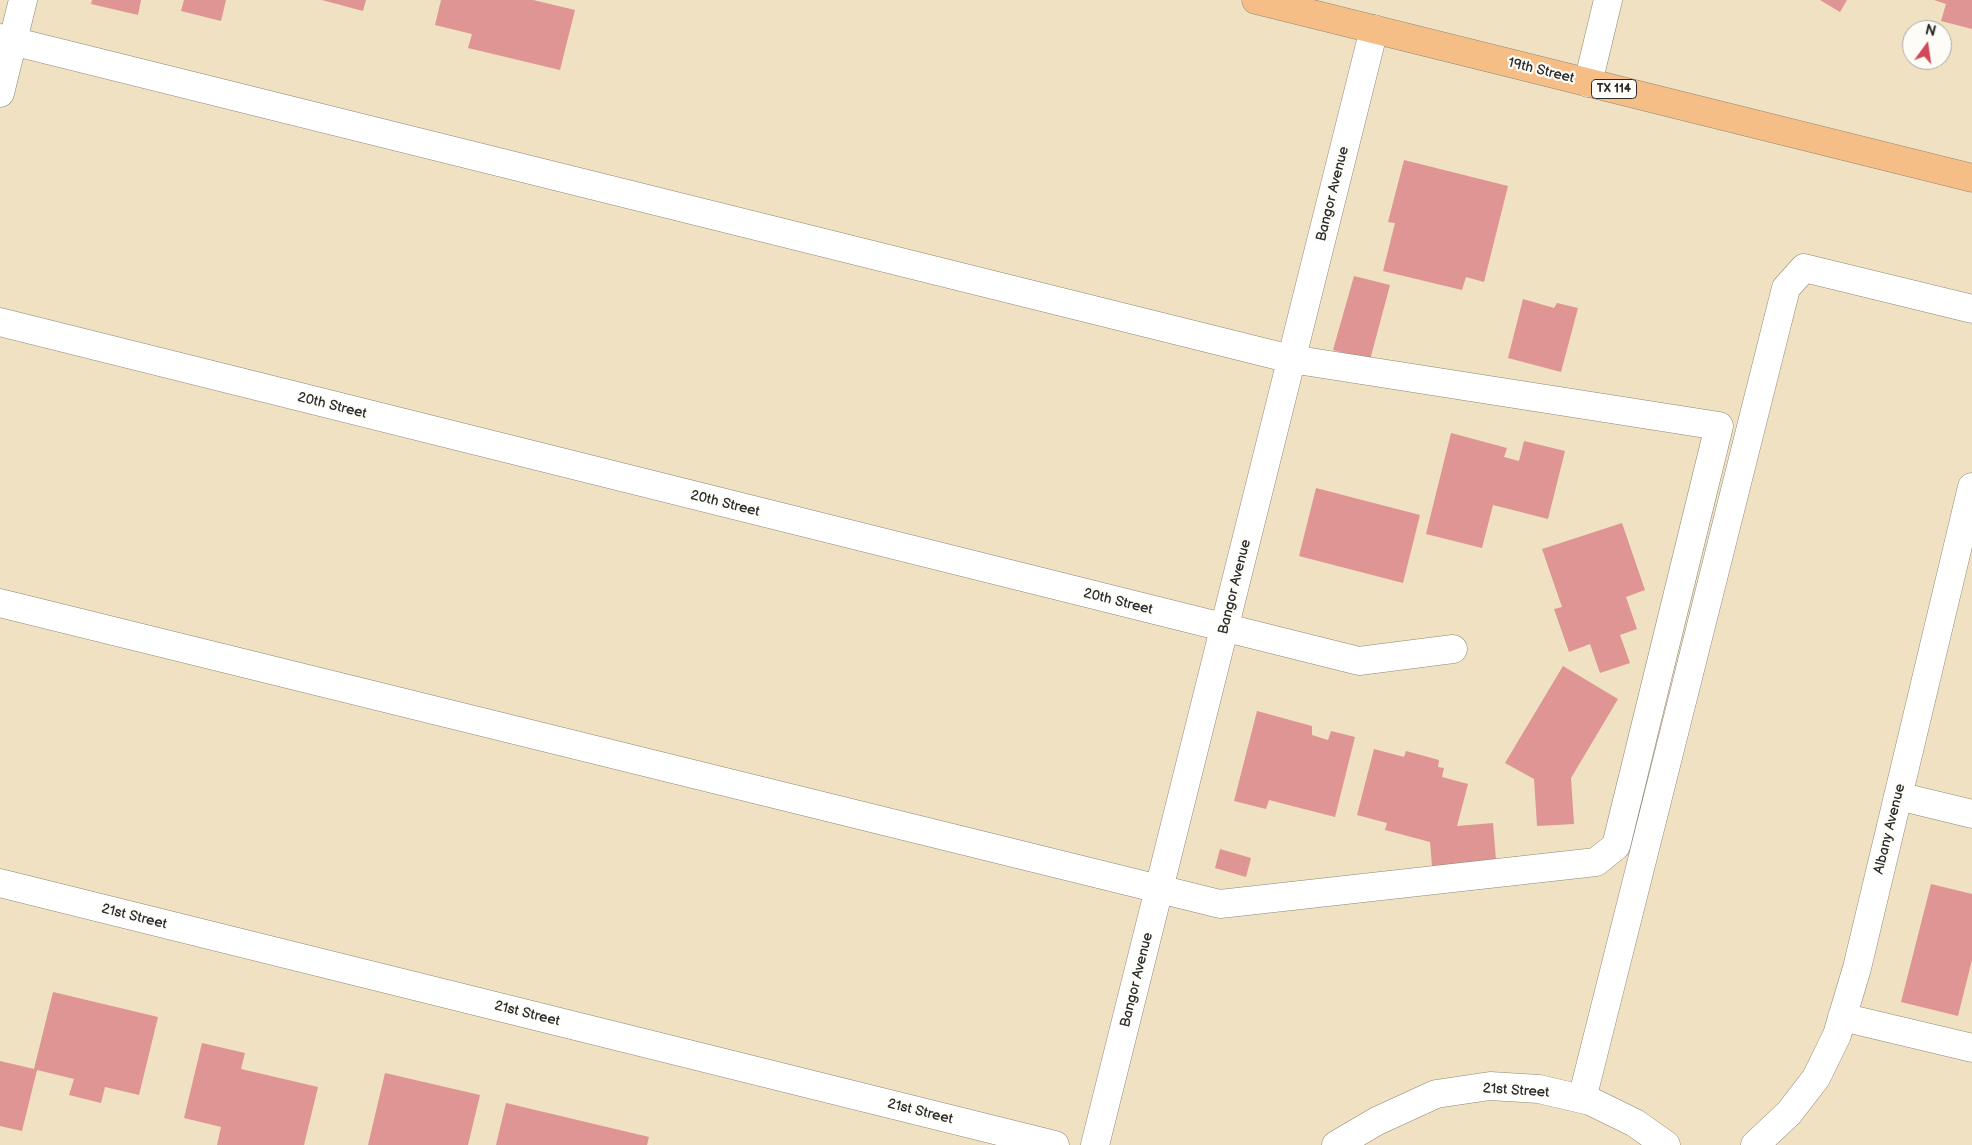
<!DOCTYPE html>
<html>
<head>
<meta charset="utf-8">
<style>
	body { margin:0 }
	#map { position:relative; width:1972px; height:1145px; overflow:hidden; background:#f0e1c2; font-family:"Balsamiq Sans",sans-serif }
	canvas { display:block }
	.north { position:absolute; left:1902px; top:20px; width:50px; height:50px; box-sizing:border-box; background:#fdfcf7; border:1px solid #a9a8a5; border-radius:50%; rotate:14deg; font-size:14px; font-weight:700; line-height:20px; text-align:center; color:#2b2b2b }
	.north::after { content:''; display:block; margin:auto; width:18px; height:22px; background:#d1495b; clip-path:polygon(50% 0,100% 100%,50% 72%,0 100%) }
</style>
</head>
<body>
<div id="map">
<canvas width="1972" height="1145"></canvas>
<div class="north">N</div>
</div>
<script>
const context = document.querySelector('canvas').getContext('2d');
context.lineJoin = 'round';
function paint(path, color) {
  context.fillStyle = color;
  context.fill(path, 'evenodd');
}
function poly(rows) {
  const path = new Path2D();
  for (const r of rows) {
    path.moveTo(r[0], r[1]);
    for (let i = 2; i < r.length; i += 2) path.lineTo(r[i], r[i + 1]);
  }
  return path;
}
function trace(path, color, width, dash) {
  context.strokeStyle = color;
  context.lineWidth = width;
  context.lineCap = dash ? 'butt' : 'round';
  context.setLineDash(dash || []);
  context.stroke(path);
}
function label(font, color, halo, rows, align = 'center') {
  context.font = font + ' "Balsamiq Sans",sans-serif';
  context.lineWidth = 4.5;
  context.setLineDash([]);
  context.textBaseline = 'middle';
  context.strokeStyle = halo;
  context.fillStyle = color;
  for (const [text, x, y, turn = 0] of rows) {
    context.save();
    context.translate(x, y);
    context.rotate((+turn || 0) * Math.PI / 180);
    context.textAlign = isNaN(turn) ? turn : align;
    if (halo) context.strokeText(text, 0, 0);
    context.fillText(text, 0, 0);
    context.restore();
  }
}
paint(poly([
	[92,0,141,0,138,15,91,4],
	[184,0,226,0,221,21,181,11],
	[322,0,366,0,363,11],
	[441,0,533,0,575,10,560,70,468,48,472,34,435,25],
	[1820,0,1847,0,1840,12],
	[1934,0,1972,0,1972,29,1941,21,1946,4],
	[1404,160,1508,186,1484,282,1466,277,1462,290,1383,271,1395,223,1388,222],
	[1354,276,1390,285,1370,360,1333,350],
	[1523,299,1554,308,1557,303,1578,308,1561,372,1508,358],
	[1451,433,1507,448,1504,457,1519,461,1524,441,1565,451,1548,519,1493,505,1482,548,1426,534],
	[1316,488,1420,515,1403,583,1299,556],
	[1622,523,1645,590,1626,597,1637,629,1620,635,1630,663,1600,673,1590,644,1569,652,1554,609,1562,607,1542,549],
	[1563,666,1618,699,1571,778,1574,824,1537,826,1534,779,1505,763],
	[1257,711,1312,726,1312,735,1328,740,1331,731,1355,737,1335,817,1269,800,1266,809,1234,801],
	[1374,749,1404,757,1406,751,1439,760,1438,767,1444,768,1442,777,1468,784,1457,826,1493,823,1496,860,1432,866,1430,842,1385,830,1387,823,1357,815],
	[1220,849,1251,858,1246,877,1215,868],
	[1931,884,1972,894,1972,960,1958,1016,1901,1002],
	[53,992,158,1017,139,1095,105,1087,101,1103,69,1095,74,1079,37,1070,22,1131,0,1126,0,1061,34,1069],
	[202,1043,245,1053,241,1069,318,1087,304,1145,217,1145,221,1127,184,1118],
	[385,1073,480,1095,468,1145,368,1145],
	[506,1103,649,1137,647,1145,496,1145]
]), '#de9594');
const minor = poly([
	[0,38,1291,359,1719,426,1616,846,1596,862,1220,904,0,603],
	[1588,83,1608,0],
	[0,93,23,0],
	[0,322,1359,661,1453,649],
	[1898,796,1972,814],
	[0,883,1055,1145],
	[1842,1017,1972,1048],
	[1582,1099,1786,288,1804,268,1972,309],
	[1095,1145,1374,29],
	[1336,1145,1377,1121,1436,1094,1490,1086,1539,1089,1590,1101,1635,1123,1666,1145],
	[1755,1145,1789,1113,1816,1078,1837,1035,1857,968,1972,487]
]);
const major = poly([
	[1256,0,1972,178]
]);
trace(minor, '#8e8676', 29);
trace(major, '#8e8676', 29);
trace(minor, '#fff', 28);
trace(major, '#f5be86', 28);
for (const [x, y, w] of [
	[1614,89,45]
]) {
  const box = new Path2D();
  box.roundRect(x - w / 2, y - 9.5, w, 19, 4);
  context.fillStyle = '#fdfcf7';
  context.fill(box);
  trace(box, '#2b2b2b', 1);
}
label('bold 12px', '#2b2b2b', null, [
	["TX 114",1614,89]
]);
label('14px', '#2b2b2b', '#fdfcf7', [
	["19th Street",1541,71,14],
	["Bangor Avenue",1333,194,-76],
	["20th Street",332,406,14],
	["20th Street",725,504,14],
	["Bangor Avenue",1235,587,-76],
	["20th Street",1118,602,14],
	["Albany Avenue",1890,829,-76],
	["21st Street",134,917,14],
	["Bangor Avenue",1137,980,-76],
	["21st Street",527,1014,14],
	["21st Street",1516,1091,4],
	["21st Street",920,1112,14]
]);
</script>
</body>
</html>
